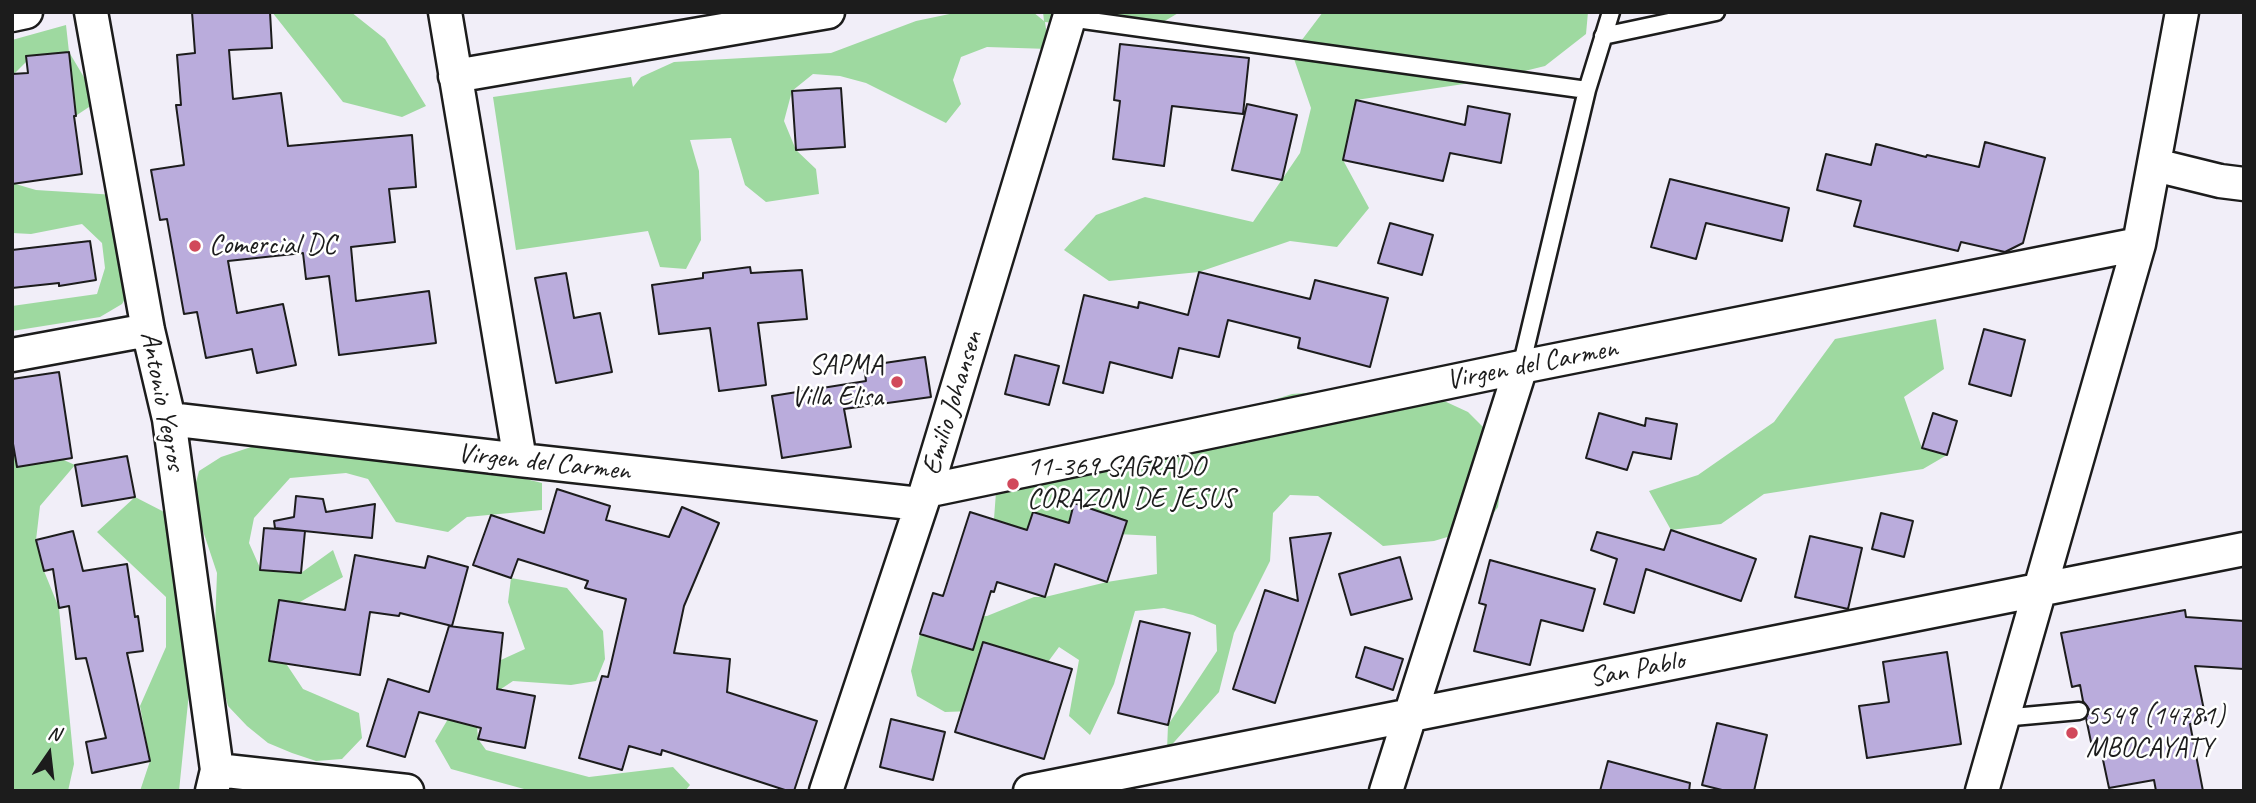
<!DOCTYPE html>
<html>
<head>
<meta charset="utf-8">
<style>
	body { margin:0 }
	#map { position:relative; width:2256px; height:803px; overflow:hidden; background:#f1eef8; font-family:Caveat,sans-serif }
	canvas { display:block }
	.frame { position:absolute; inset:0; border:14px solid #1c1c1c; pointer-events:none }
	.north { position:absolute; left:14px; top:719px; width:70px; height:70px; -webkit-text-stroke:5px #fff; paint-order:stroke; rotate:14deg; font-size:19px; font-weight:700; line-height:28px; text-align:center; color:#1c1c1c }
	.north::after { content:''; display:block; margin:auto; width:24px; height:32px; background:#1c1c1c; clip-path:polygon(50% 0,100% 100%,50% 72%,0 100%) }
</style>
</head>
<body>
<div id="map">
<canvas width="2256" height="803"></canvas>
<div class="frame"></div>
<div class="north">N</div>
</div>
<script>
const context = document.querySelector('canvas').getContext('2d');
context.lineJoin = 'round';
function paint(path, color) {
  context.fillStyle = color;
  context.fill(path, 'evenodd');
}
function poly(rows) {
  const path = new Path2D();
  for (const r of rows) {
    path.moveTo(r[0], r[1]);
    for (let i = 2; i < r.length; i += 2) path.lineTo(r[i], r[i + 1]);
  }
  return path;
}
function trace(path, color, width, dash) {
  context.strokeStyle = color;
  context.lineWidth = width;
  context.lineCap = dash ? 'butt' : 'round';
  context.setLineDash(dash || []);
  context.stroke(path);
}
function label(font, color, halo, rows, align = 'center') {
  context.font = font + ' Caveat,sans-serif';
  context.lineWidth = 5;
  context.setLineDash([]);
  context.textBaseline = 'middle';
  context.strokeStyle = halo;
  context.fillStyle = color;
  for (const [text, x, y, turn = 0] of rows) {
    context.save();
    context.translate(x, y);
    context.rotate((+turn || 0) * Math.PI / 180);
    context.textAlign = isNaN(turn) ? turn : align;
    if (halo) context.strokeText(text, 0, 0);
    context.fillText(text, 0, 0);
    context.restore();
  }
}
paint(poly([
	[272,12,351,12,385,39,426,106,402,117,343,102],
	[959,12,1033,12,1044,21,1043,12,1180,12,1146,32,1045,22,1049,49,987,47,961,57,953,80,961,104,946,123,866,83,840,76,813,74,792,91,784,121,796,150,816,169,819,194,766,202,745,185,731,138,690,140,699,171,701,240,686,269,660,267,648,231,516,250,493,97,631,77,633,87,641,77,674,62,831,53,916,21],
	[1323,12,1588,12,1586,34,1545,66,1484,81,1356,100,1343,160,1369,208,1337,247,1290,241,1199,272,1109,281,1064,250,1096,215,1145,197,1253,222,1300,153,1311,108,1292,53],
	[66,25,69,52,98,101,29,147,60,63,33,55,15,73,12,73,12,40],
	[12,183,36,190,116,195,136,281,122,304,100,317,12,331,12,306,97,294,105,268,102,243,82,224,31,234,12,233],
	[1936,319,1944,369,1904,397,1922,448,1947,455,1923,469,1764,494,1721,524,1671,530,1649,491,1698,475,1774,422,1835,339],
	[1362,389,1442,400,1468,412,1489,433,1501,481,1498,507,1484,526,1434,541,1383,546,1318,496,1290,495,1273,513,1270,561,1234,633,1219,692,1167,750,1168,725,1217,651,1216,625,1193,615,1164,608,1135,611,1114,684,1090,735,1069,716,1079,660,1059,647,1028,689,1001,710,945,712,917,696,911,671,920,634,948,617,987,616,1034,597,1045,597,1107,582,1157,574,1156,536,1021,529,994,519,996,492,1014,484,1292,394],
	[293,433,382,443,542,483,542,510,467,517,448,532,396,522,368,479,346,473,290,478,254,518,249,543,261,570,301,573,333,550,343,577,276,616,271,641,303,689,359,713,362,738,342,759,316,761,292,753,268,743,247,726,228,706,214,654,217,573,192,498,199,471,221,457],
	[12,451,57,457,75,465,40,506,36,540,44,571,59,608,74,764,68,791,12,791],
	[135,497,172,516,197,614,179,791,140,791,150,761,140,706,166,647,166,597,97,532],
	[511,578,567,588,603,631,605,659,596,681,571,685,513,681,492,695,476,713,478,739,486,750,589,777,673,767,690,785,685,791,524,789,451,769,435,741,448,719,479,670,525,649,508,602]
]), '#9ed9a0');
const building = poly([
	[192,12,270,12,272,48,229,50,233,99,281,93,288,146,412,135,416,187,389,189,395,242,351,247,356,301,429,291,436,343,339,355,329,276,306,279,303,253,228,261,237,313,283,304,296,365,257,373,252,349,206,358,197,312,184,314,167,219,160,220,151,170,184,165,176,105,181,105,177,55,195,53,192,12],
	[1120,44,1249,58,1243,114,1172,106,1164,166,1113,159,1120,101,1114,100,1120,44],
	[69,52,76,116,74,116,82,174,12,184,12,74,28,73,26,56,69,52],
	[841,88,845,147,796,150,792,91,841,88],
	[1356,100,1465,125,1468,106,1510,114,1501,163,1450,153,1443,181,1343,160,1356,100],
	[1247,104,1297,115,1282,180,1232,170,1247,104],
	[1985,142,2045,158,2023,243,2005,252,1961,242,1958,251,1854,226,1861,201,1817,190,1826,154,1871,165,1876,144,1926,157,1927,155,1979,167,1985,142],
	[1670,179,1789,208,1782,241,1706,223,1696,259,1651,247,1670,179],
	[1390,223,1433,235,1422,275,1378,263,1390,223],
	[90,241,96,280,59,286,59,283,12,288,12,250,90,241],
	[750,267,751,273,802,270,807,319,758,323,766,385,719,391,710,328,659,334,652,285,703,278,703,273,750,267],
	[1199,272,1310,299,1315,280,1388,298,1370,367,1298,348,1300,338,1228,320,1219,357,1179,348,1172,378,1110,362,1103,393,1063,383,1084,295,1138,308,1139,302,1188,315,1199,272],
	[566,273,574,318,600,313,612,372,556,383,535,278,566,273],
	[1984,329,2025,340,2011,396,1969,384,1984,329],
	[1015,355,1059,366,1049,405,1005,394,1015,355],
	[925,357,931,397,844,409,851,447,782,458,772,396,866,381,864,366,925,357],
	[59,372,72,458,17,467,12,438,12,379,59,372],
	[1599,413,1645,426,1646,418,1677,424,1671,459,1633,452,1627,470,1586,458,1599,413],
	[1933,413,1957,421,1947,455,1922,448,1933,413],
	[127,456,135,497,82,506,75,465,127,456],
	[557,489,610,506,606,520,669,537,682,507,719,523,684,606,674,653,730,659,727,692,817,721,794,791,788,791,662,750,661,755,629,746,622,770,579,758,602,676,608,677,626,599,585,588,588,581,518,559,511,578,473,565,491,515,544,533,557,489],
	[296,496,323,499,326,512,375,504,372,538,275,528,274,521,294,517,296,496],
	[1074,503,1127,521,1107,582,1055,564,1045,597,997,582,994,592,991,591,973,650,920,634,933,593,943,596,970,512,1027,530,1033,512,1069,523,1074,503],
	[1881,513,1913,521,1904,557,1872,549,1881,513],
	[264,528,305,531,301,573,260,570,264,528],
	[1671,530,1756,559,1741,601,1646,569,1634,613,1604,604,1617,559,1591,550,1597,532,1664,550,1671,530],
	[73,531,83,571,127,564,135,617,138,616,143,651,127,653,150,761,92,773,86,742,106,738,86,658,76,659,69,606,59,608,53,569,44,571,36,540,73,531],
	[1331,533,1275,703,1233,689,1265,590,1298,601,1290,538,1331,533],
	[1810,536,1862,548,1848,609,1795,597,1810,536],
	[355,555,425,568,428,556,468,567,452,626,400,613,399,616,370,612,360,675,269,661,279,600,345,610,355,555],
	[1400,557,1412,599,1351,615,1339,574,1400,557],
	[1490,560,1595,589,1583,631,1541,620,1530,665,1474,651,1486,605,1479,603,1490,560],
	[2185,610,2186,617,2244,621,2244,669,2195,666,2206,720,2190,724,2203,791,2156,791,2154,780,2109,788,2099,741,2091,742,2086,718,2089,709,2083,701,2080,685,2072,687,2061,633,2185,610],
	[1140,621,1190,633,1168,725,1118,713,1140,621],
	[449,626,503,633,497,689,535,696,525,748,478,739,481,728,419,712,405,757,367,746,388,679,429,692,449,626],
	[983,642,1072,669,1044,759,955,732,983,642],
	[1365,647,1403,659,1393,690,1356,677,1365,647],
	[1947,652,1961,744,1867,758,1859,706,1889,702,1883,662,1947,652],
	[891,719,945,732,933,780,880,767,891,719],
	[1717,723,1767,735,1754,791,1726,791,1702,785,1717,723],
	[1608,761,1690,783,1689,791,1600,791,1608,761]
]);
paint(building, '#baacdc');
trace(building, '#1c1c1c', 2);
const service = poly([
	[1069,18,1587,90],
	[1603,36,1716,12],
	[1521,367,1587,90,1611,12],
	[2002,718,2079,711]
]);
const minor = poly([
	[91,12,148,330,169,419,217,770,212,791],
	[445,12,520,460],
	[12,15,26,12],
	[455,76,828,12],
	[2155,165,2220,181,2244,184],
	[12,355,148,330],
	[169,419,520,460,920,504],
	[926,491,1521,367,2139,244],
	[217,770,407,791],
	[826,791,926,491,1071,12],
	[1030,791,2244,549],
	[1386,791,1521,367],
	[1982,791,2139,244,2182,12]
]);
trace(service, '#1c1c1c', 21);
trace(minor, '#1c1c1c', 37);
trace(service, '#fff', 16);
trace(minor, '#fff', 32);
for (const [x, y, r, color] of [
	[195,246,7,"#d1495b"],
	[897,382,7,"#d1495b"],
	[1013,484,7,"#d1495b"],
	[2072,733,7,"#d1495b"]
]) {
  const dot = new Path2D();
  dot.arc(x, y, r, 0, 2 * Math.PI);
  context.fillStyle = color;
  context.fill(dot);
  trace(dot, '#fff', 2.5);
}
label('28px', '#1c1c1c', '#fff', [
	["Comercial DC",209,246],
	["SAPMA",883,366,"right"],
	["Villa Elisa",883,398,"right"],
	["11-369 SAGRADO",1027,468],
	["CORAZON DE JESUS",1027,500],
	["5549 (14781)",2086,717],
	["MBOCAYATY",2086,749]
], 'left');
label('28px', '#1c1c1c', '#fff', [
	["Virgen del Carmen",1532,365,-11],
	["Antonio Yegros",162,401,79],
	["Emilio Johansen",953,403,-73],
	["Virgen del Carmen",544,463,6],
	["San Pablo",1637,670,-11]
]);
</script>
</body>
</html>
